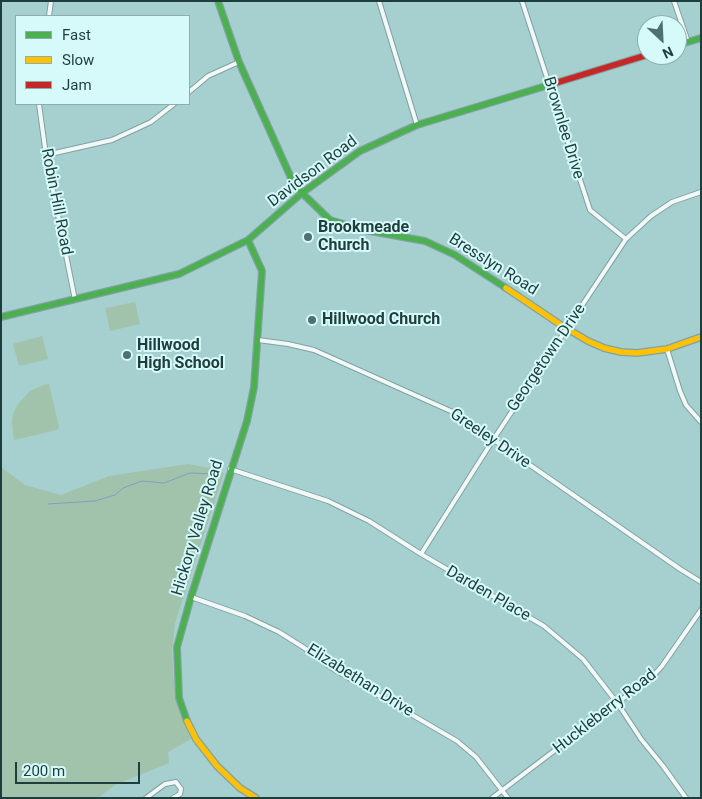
<!DOCTYPE html>
<html>
<head>
<meta charset="utf-8">
<style>
	body { margin:0 }
	#map { position:relative; width:702px; height:799px; overflow:hidden; background:#a6cfcf; font-family:Roboto,sans-serif }
	canvas { display:block }
	.frame { position:absolute; inset:0; border:2px solid #1e3d3d; pointer-events:none }
	.legend { position:absolute; left:15px; top:15px; width:175px; height:90px; box-sizing:border-box; background:#d5faf9; border:1px solid #8caeae; margin:0; padding:6px 9px; list-style:none; font-size:15px; color:#1e3d3d }
	.legend li { display:flex; align-items:center; gap:10px; height:25px }
	.legend b { width:25px; border:1px solid #8caeae }
	.north { position:absolute; left:637px; top:15px; width:50px; height:50px; box-sizing:border-box; background:#d5faf9; border:1px solid #8caeae; border-radius:50%; rotate:155deg; font-size:14px; font-weight:700; line-height:20px; text-align:center; color:#1e3d3d }
	.north::after { content:''; display:block; margin:auto; width:18px; height:22px; background:#4e7070; clip-path:polygon(50% 0,100% 100%,50% 72%,0 100%) }
	.scale { position:absolute; left:15px; top:762px; width:125px; height:22px; box-sizing:border-box; border:2px solid #1e3d3d; border-top:0; padding-left:6px; font-size:15px; line-height:18px; white-space:nowrap; color:#1e3d3d; -webkit-text-stroke:4px #d5faf9; paint-order:stroke }
</style>
</head>
<body>
<div id="map">
<canvas width="702" height="799"></canvas>
<div class="frame"></div>
<ul class="legend">
<li><b style="height:6px;background:#4caf50"></b>Fast</li>
<li><b style="height:6px;background:#ffc107"></b>Slow</li>
<li><b style="height:6px;background:#c62828"></b>Jam</li>
</ul>
<div class="north">N</div>
<div class="scale">200 m</div>
</div>
<script>
const context = document.querySelector('canvas').getContext('2d');
context.lineJoin = 'round';
function paint(path, color) {
  context.fillStyle = color;
  context.fill(path, 'evenodd');
}
function poly(rows) {
  const path = new Path2D();
  for (const r of rows) {
    path.moveTo(r[0], r[1]);
    for (let i = 2; i < r.length; i += 2) path.lineTo(r[i], r[i + 1]);
  }
  return path;
}
function trace(path, color, width, dash) {
  context.strokeStyle = color;
  context.lineWidth = width;
  context.lineCap = dash ? 'butt' : 'round';
  context.setLineDash(dash || []);
  context.stroke(path);
}
function label(font, color, halo, rows, align = 'center') {
  context.font = font + ' Roboto,sans-serif';
  context.lineWidth = 4;
  context.setLineDash([]);
  context.textBaseline = 'middle';
  context.strokeStyle = halo;
  context.fillStyle = color;
  for (const [text, x, y, turn = 0] of rows) {
    context.save();
    context.translate(x, y);
    context.rotate((+turn || 0) * Math.PI / 180);
    context.textAlign = isNaN(turn) ? turn : align;
    if (halo) context.strokeText(text, 0, 0);
    context.fillText(text, 0, 0);
    context.restore();
  }
}
paint(poly([
	[135,302,140,324,110,331,105,308],
	[42,336,48,359,19,366,13,344],
	[49,384,59,427,57,430,14,440,12,423,13,414,18,404,30,391,43,385],
	[188,464,214,469,224,473,175,623,172,651,174,684,181,716,191,739,168,752,169,763,115,785,98,798,1,798,1,467,25,485,61,495,109,476]
]), '#a1c3ac');
trace(poly([
	[48,504,95,501,115,495,123,488,142,481,164,483,190,473,215,474]
]), '#7da2c2', 1);
const street = poly([
	[379,1,417,125],
	[522,1,590,210,626,239],
	[674,1,688,42],
	[49,16,51,1],
	[189,92,208,76,239,62],
	[39,104,46,155,75,300],
	[46,155,112,140,151,122,174,104],
	[258,340,288,344,314,350,455,413,680,569,701,582],
	[667,349,680,391,686,405,701,422],
	[230,469,328,501,369,521,421,554,544,626,583,659,618,704,641,739,663,766,686,798],
	[421,554,493,440,626,239,651,216,672,202,701,192],
	[191,597,245,616,279,632,306,649,335,670,457,741,476,757,508,798],
	[146,798,165,784,176,782,181,789,180,794,173,798],
	[492,798,654,675,662,666,701,610]
]);
const fast = poly([
	[218,1,239,62,292,180,302,193,330,220,364,230,425,241,455,255,506,288],
	[677,45,701,38],
	[1,317,179,274,248,240,302,193,360,151,417,125,549,85],
	[187,721,179,698,177,647,191,597,247,421,254,387,262,271,248,240]
]);
const slow = poly([
	[506,288,561,325,588,341,604,348,621,352,637,353,667,349,701,337],
	[187,721,196,739,217,766,240,788,256,798]
]);
const jam = poly([
	[549,85,647,55]
]);
trace(street, '#81a2a2', 6);
trace(fast, '#81a2a2', 8);
trace(slow, '#81a2a2', 8);
trace(jam, '#81a2a2', 8);
trace(street, '#f2f8f8', 4);
trace(fast, '#4caf50', 5.5);
trace(slow, '#ffc107', 5.5);
trace(jam, '#c62828', 5.5);
for (const [x, y, r, color] of [
	[308,237,5,"#4e7070"],
	[312,320,5,"#4e7070"],
	[127,355,5,"#4e7070"]
]) {
  const dot = new Path2D();
  dot.arc(x, y, r, 0, 2 * Math.PI);
  context.fillStyle = color;
  context.fill(dot);
  trace(dot, '#d5faf9', 2);
}
label('16px', '#1e3d3d', '#d5faf9', [
	["Brownlee Drive",563,128,73],
	["Davidson Road",313,172,-37],
	["Robin Hill Road",56,202,79],
	["Bresslyn Road",493,265,32],
	["Georgetown Drive",547,358,-56],
	["Greeley Drive",490,439,34],
	["Hickory Valley Road",198,528,-73],
	["Darden Place",488,594,30],
	["Elizabethan Drive",360,681,32],
	["Huckleberry Road",605,712,-38]
]);
label('bold 16px', '#1e3d3d', '#d5faf9', [
	["Brookmeade",318,228],
	["Church",318,246],
	["Hillwood Church",322,320],
	["Hillwood",137,346],
	["High School",137,364]
], 'left');
</script>
</body>
</html>
